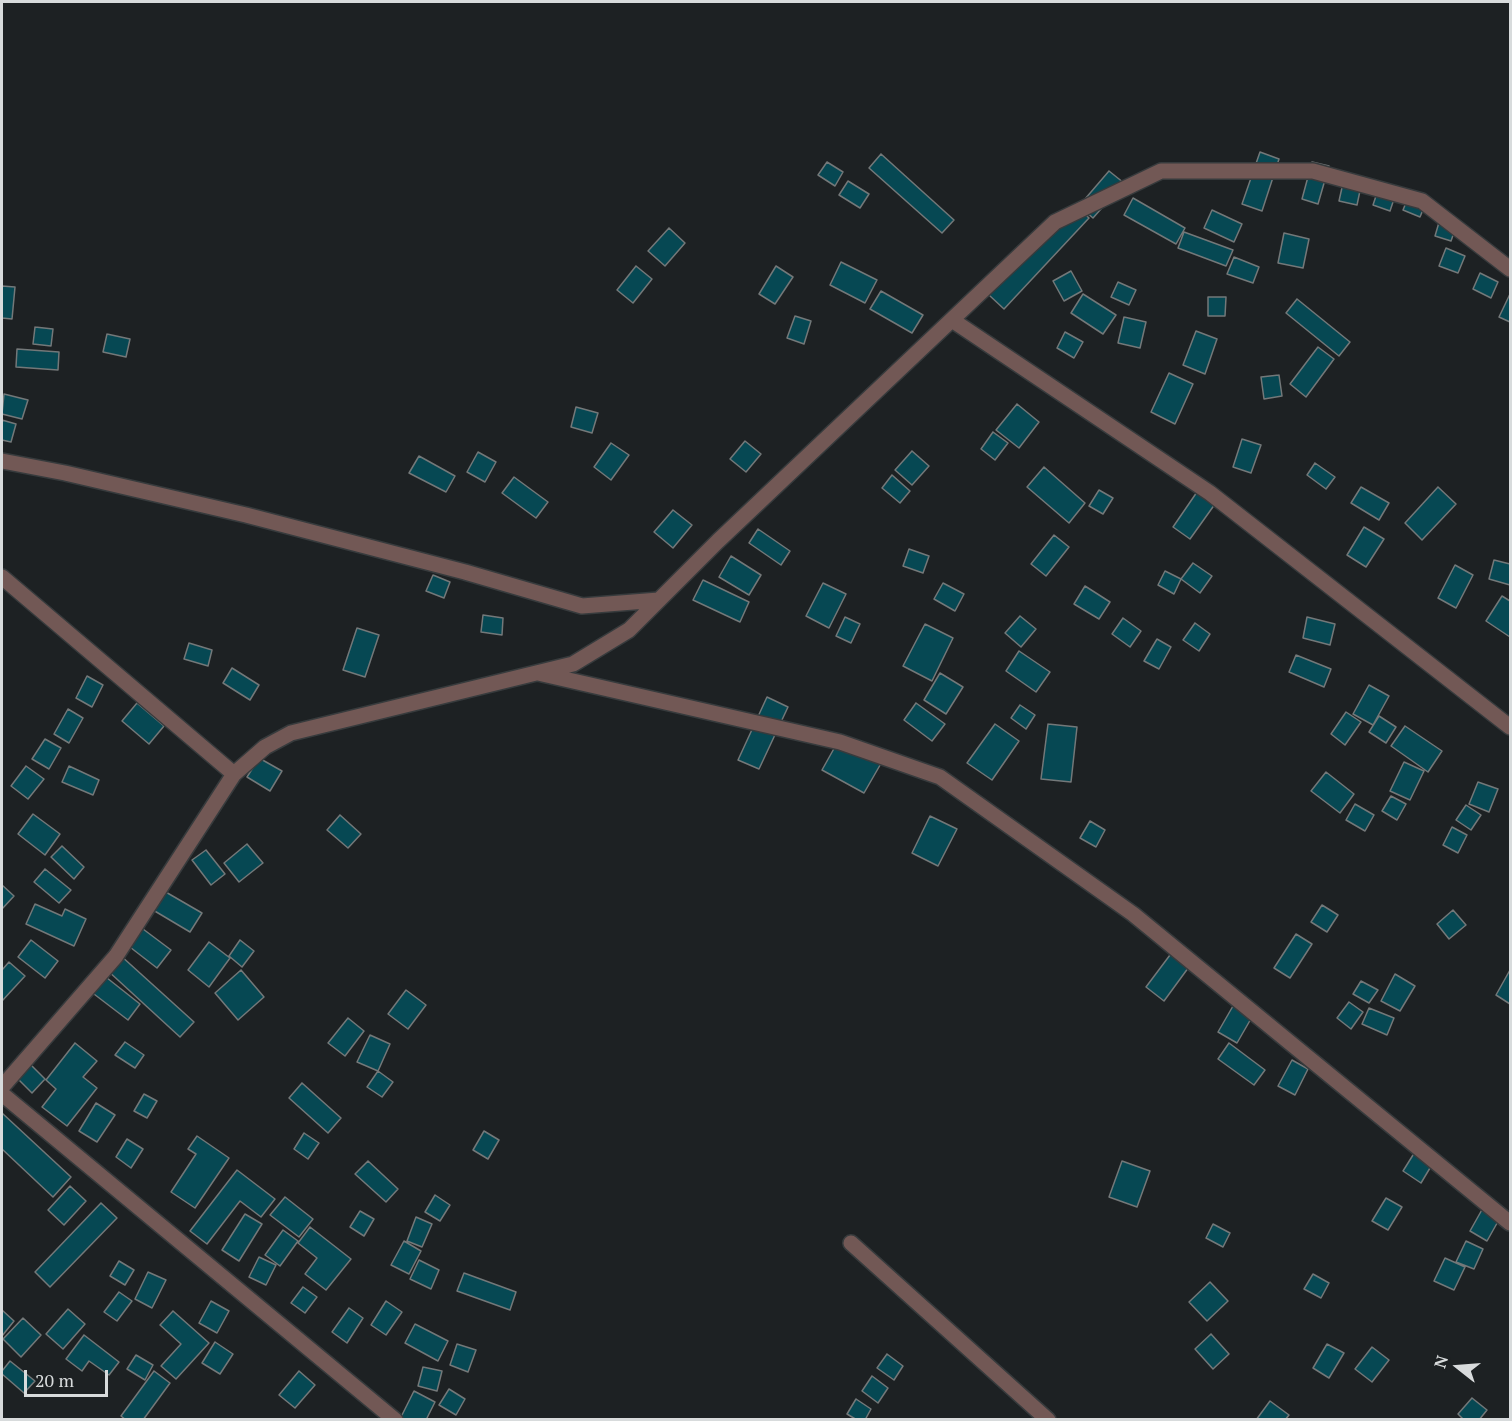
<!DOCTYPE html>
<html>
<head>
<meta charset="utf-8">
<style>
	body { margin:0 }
	#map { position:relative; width:1512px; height:1421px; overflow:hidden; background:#1d2123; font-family:"PT Serif",serif }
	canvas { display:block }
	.frame { position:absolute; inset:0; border:3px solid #d8dbdc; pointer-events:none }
	.north { position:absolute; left:1428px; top:1337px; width:60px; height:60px; -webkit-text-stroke:4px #1d2123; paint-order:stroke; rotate:287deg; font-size:16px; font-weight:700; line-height:24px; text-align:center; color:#d8dbdc }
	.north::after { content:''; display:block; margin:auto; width:21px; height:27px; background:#d8dbdc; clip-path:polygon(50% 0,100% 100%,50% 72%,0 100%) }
	.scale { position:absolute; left:24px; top:1370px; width:84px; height:27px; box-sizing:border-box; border:3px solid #d8dbdc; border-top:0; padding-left:8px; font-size:18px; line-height:21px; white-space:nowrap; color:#d8dbdc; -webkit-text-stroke:4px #1d2123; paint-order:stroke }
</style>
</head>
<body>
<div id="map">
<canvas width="1512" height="1421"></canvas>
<div class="frame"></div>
<div class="north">N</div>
<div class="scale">20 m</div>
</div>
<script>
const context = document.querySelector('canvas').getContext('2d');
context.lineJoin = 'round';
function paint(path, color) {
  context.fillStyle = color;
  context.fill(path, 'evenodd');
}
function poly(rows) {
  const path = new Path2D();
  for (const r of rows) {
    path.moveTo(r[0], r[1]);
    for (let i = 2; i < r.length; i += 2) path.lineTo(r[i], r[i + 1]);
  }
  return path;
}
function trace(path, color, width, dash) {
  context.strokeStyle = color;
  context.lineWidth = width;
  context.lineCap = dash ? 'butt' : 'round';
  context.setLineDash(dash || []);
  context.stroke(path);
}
const building = poly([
	[1260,152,1279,159,1262,211,1242,204,1260,152],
	[881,154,954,220,942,233,869,168,881,154],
	[827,162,843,172,835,186,818,175,827,162],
	[1312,162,1329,166,1318,204,1302,199,1312,162],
	[1109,171,1124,183,1093,218,1079,206,1109,171],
	[848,181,869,194,860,208,839,195,848,181],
	[1343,183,1361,186,1357,205,1339,201,1343,183],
	[1379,187,1396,193,1390,211,1373,205,1379,187],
	[1410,193,1427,200,1420,217,1403,210,1410,193],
	[1133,198,1185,228,1176,244,1124,215,1133,198],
	[1075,205,1089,218,1004,309,989,295,1075,205],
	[1212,210,1242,224,1234,242,1204,228,1212,210],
	[1440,219,1457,224,1451,241,1435,236,1440,219],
	[669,228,685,243,665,266,648,251,669,228],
	[1184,232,1233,250,1226,266,1178,248,1184,232],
	[1284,233,1309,239,1303,268,1278,263,1284,233],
	[1446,248,1465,256,1458,273,1439,266,1446,248],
	[1234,257,1259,267,1253,283,1227,274,1234,257],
	[841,262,877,280,865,303,830,285,841,262],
	[636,266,652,279,633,303,617,290,636,266],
	[776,266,793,277,775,304,759,294,776,266],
	[1071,271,1082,291,1064,301,1053,281,1071,271],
	[1480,273,1498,282,1491,298,1473,289,1480,273],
	[1118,282,1136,290,1129,305,1111,297,1118,282],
	[2,286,15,287,12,319,2,318,2,286],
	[881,291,923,315,912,333,870,309,881,291],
	[1083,294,1116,315,1103,334,1071,313,1083,294],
	[1510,294,1510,322,1499,317,1510,294],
	[1208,297,1226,297,1225,316,1208,316,1208,297],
	[1297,299,1350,342,1339,356,1286,313,1297,299],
	[795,316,811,321,804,344,787,338,795,316],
	[1124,317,1146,322,1140,348,1118,343,1124,317],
	[35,327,53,329,51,346,33,344,35,327],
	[1196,331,1217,339,1205,374,1183,365,1196,331],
	[1065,332,1083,342,1074,358,1057,348,1065,332],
	[107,334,130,339,126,357,103,352,107,334],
	[1318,347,1334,359,1306,397,1290,384,1318,347],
	[17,349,59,352,58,370,16,367,17,349],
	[1169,373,1193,384,1175,424,1151,412,1169,373],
	[1279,375,1282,396,1264,399,1261,377,1279,375],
	[4,394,28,400,22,419,2,414,4,394],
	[1017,404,1039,422,1019,448,996,430,1017,404],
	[576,407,598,413,592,433,571,427,576,407],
	[2,420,16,424,11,442,2,440,2,420],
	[993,432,1008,443,995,460,981,449,993,432],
	[1242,439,1261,445,1251,473,1233,467,1242,439],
	[745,441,761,454,746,472,730,459,745,441],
	[611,443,629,455,611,480,594,467,611,443],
	[912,451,929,466,912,485,895,470,912,451],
	[478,452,496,462,485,482,467,472,478,452],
	[419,456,455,476,446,492,409,473,419,456],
	[1315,463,1335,477,1326,489,1307,475,1315,463],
	[1044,467,1085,503,1069,523,1027,487,1044,467],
	[892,475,910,491,900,503,882,488,892,475],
	[514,477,548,502,536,518,502,493,514,477],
	[1361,487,1389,503,1379,520,1351,503,1361,487],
	[1438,487,1456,504,1422,540,1405,523,1438,487],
	[1099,490,1113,498,1103,514,1089,506,1099,490],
	[1197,492,1215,504,1190,539,1173,527,1197,492],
	[673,510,692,525,673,548,654,532,673,510],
	[1364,527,1384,539,1366,567,1347,555,1364,527],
	[758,529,790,551,781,565,749,543,758,529],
	[1054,535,1069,547,1046,576,1031,564,1054,535],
	[909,549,929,556,923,573,903,566,909,549],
	[731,556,761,575,749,595,719,577,731,556],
	[1494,560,1510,564,1510,585,1489,579,1494,560],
	[1193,563,1212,576,1200,593,1181,579,1193,563],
	[1455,565,1473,575,1456,608,1438,598,1455,565],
	[1165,571,1181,579,1174,594,1158,585,1165,571],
	[433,575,450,582,444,598,426,591,433,575],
	[703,580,749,602,740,622,693,600,703,580],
	[823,583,846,594,829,628,806,616,823,583],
	[943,583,964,594,955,611,934,599,943,583],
	[1085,586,1110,602,1099,619,1074,604,1085,586],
	[1502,596,1510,601,1510,637,1486,621,1502,596],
	[483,615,503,618,502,635,481,632,483,615],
	[1020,616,1036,629,1021,647,1005,633,1020,616],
	[845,617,860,624,851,643,836,636,845,617],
	[1307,617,1335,624,1330,645,1303,638,1307,617],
	[1123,618,1141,631,1130,647,1112,634,1123,618],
	[1195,623,1210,634,1199,651,1183,640,1195,623],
	[925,624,953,638,932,681,903,666,925,624],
	[357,628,379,635,365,677,343,670,357,628],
	[1157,639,1171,647,1159,669,1144,661,1157,639],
	[189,643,212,650,208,666,184,659,189,643],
	[1019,651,1050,672,1036,692,1006,671,1019,651],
	[1296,655,1331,669,1324,687,1289,672,1296,655],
	[232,668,259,685,250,700,223,683,232,668],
	[940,673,963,687,946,714,924,700,940,673],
	[87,676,103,685,92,707,76,698,87,676],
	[1369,685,1389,696,1373,725,1353,714,1369,685],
	[767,697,788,707,759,769,738,760,767,697],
	[137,703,164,726,149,744,122,721,137,703],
	[916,703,945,724,932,741,904,720,916,703],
	[1020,705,1035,715,1026,729,1011,718,1020,705],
	[68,709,83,718,69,743,54,734,68,709],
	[1346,712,1361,722,1345,745,1331,734,1346,712],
	[1379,716,1396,727,1386,743,1369,732,1379,716],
	[995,724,1019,741,992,780,967,763,995,724],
	[1048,724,1077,727,1071,782,1041,779,1048,724],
	[1405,726,1442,751,1428,772,1391,746,1405,726],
	[841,736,883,760,864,793,822,770,841,736],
	[45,739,61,748,49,769,32,759,45,739],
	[259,758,282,771,270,791,247,777,259,758],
	[1404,762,1424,771,1410,800,1390,791,1404,762],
	[26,766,44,779,28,799,11,786,26,766],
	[69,766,99,780,93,795,62,782,69,766],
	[1326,772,1354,794,1340,813,1311,791,1326,772],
	[1478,782,1498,789,1489,812,1469,804,1478,782],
	[1391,796,1406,804,1397,820,1382,811,1391,796],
	[1355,804,1374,815,1365,831,1346,820,1355,804],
	[1466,805,1481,815,1471,830,1456,820,1466,805],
	[33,814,60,834,45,855,18,834,33,814],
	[340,815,361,834,348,848,327,830,340,815],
	[930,816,957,829,938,866,912,853,930,816],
	[1090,821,1105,830,1096,847,1080,838,1090,821],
	[1452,827,1467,835,1458,853,1443,845,1452,827],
	[247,844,263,863,239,882,224,863,247,844],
	[62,846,84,867,74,879,51,857,62,846],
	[206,850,225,874,211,885,192,860,206,850],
	[45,869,71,890,59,903,34,882,45,869],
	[2,885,14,896,2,909,2,885],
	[164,891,202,913,190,932,153,910,164,891],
	[35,904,62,916,65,909,86,919,74,946,26,924,35,904],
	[1322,905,1338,915,1327,932,1311,922,1322,905],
	[1453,910,1466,925,1449,939,1437,924,1453,910],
	[139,926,171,950,157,968,126,944,139,926],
	[1296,934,1312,944,1290,978,1274,968,1296,934],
	[31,940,58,961,45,978,18,957,31,940],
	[240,940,254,951,242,967,229,956,240,940],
	[209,942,230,958,209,987,188,970,209,942],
	[1176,947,1194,960,1164,1001,1146,987,1176,947],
	[120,955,194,1022,180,1037,107,970,120,955],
	[9,962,25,976,2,1001,2,970,9,962],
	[241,970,264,997,238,1020,215,993,241,970],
	[1510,970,1510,1004,1496,995,1510,970],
	[102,974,140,1004,128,1020,90,991,102,974],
	[1395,974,1415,986,1400,1011,1381,1001,1395,974],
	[1361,981,1378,990,1369,1003,1353,994,1361,981],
	[406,990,426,1005,408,1029,388,1014,406,990],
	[1349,1002,1363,1012,1351,1029,1337,1018,1349,1002],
	[1233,1006,1252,1017,1237,1043,1218,1032,1233,1006],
	[1369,1008,1394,1018,1387,1035,1362,1024,1369,1008],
	[348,1018,364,1031,345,1056,328,1043,348,1018],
	[370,1035,390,1044,378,1071,357,1062,370,1035],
	[125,1042,144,1055,135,1068,115,1055,125,1042],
	[75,1043,97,1061,83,1077,97,1088,67,1126,42,1107,56,1089,46,1080,75,1043],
	[1229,1043,1265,1070,1254,1085,1218,1059,1229,1043],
	[1292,1060,1308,1069,1295,1095,1278,1086,1292,1060],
	[28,1062,45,1079,32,1093,15,1076,28,1062],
	[378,1071,393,1082,382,1097,367,1087,378,1071],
	[302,1083,341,1118,328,1133,289,1098,302,1083],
	[144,1094,157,1101,147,1118,134,1111,144,1094],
	[96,1103,115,1115,97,1142,79,1131,96,1103],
	[2,1113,71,1177,53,1197,2,1149,2,1113],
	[484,1131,499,1140,488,1159,473,1150,484,1131],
	[304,1133,319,1143,308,1159,294,1149,304,1133],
	[197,1136,229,1158,195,1208,171,1192,196,1154,188,1149,197,1136],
	[127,1139,143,1149,131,1168,116,1157,127,1139],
	[1418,1147,1436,1158,1421,1183,1403,1171,1418,1147],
	[368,1161,398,1189,386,1202,355,1174,368,1161],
	[1122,1161,1150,1171,1137,1207,1109,1197,1122,1161],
	[237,1170,275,1199,261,1217,240,1201,207,1244,190,1231,237,1170],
	[70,1186,86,1201,64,1225,48,1210,70,1186],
	[435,1195,450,1205,440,1221,425,1212,435,1195],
	[285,1197,313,1219,299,1237,270,1215,285,1197],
	[1386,1198,1402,1207,1388,1230,1372,1221,1386,1198],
	[1488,1199,1505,1209,1487,1241,1470,1231,1488,1199],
	[101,1203,117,1218,50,1287,35,1272,101,1203],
	[360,1211,374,1219,364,1236,350,1227,360,1211],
	[245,1214,262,1224,239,1261,222,1250,245,1214],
	[416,1217,432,1224,422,1247,407,1241,416,1217],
	[1213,1224,1230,1233,1223,1247,1206,1238,1213,1224],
	[310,1227,351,1259,326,1290,305,1274,317,1258,298,1243,310,1227],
	[283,1230,298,1241,280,1266,265,1255,283,1230],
	[404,1241,421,1251,409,1274,391,1265,404,1241],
	[1466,1241,1483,1249,1474,1269,1456,1262,1466,1241],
	[259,1257,276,1265,266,1285,249,1277,259,1257],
	[1445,1258,1465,1267,1454,1290,1434,1281,1445,1258],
	[419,1260,439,1270,431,1289,410,1279,419,1260],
	[119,1261,134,1270,125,1285,110,1276,119,1261],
	[148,1272,166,1280,152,1308,135,1299,148,1272],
	[464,1273,516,1292,510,1310,457,1291,464,1273],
	[1313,1274,1329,1283,1321,1298,1304,1289,1313,1274],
	[1210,1282,1228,1301,1207,1321,1189,1302,1210,1282],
	[303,1287,317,1297,305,1313,291,1303,303,1287],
	[119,1292,132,1301,117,1321,104,1312,119,1292],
	[211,1301,229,1311,217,1333,199,1323,211,1301],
	[386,1301,402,1312,386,1335,371,1325,386,1301],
	[349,1308,363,1318,347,1343,332,1332,349,1308],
	[68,1309,85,1324,63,1349,46,1334,68,1309],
	[2,1310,14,1321,2,1336,2,1310],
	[173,1311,209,1343,176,1379,161,1366,181,1344,160,1325,173,1311],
	[23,1318,41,1335,21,1357,3,1339,23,1318],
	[415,1324,448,1341,438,1361,405,1343,415,1324],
	[1211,1334,1229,1354,1213,1369,1195,1349,1211,1334],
	[84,1335,119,1362,109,1375,89,1361,82,1371,66,1359,84,1335],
	[215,1342,233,1354,220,1374,202,1363,215,1342],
	[457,1344,476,1350,468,1372,450,1365,457,1344],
	[1327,1344,1344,1353,1329,1378,1313,1368,1327,1344],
	[1372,1347,1389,1360,1372,1382,1355,1369,1372,1347],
	[887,1354,903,1366,894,1380,877,1368,887,1354],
	[136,1355,153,1365,145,1380,127,1369,136,1355],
	[10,1361,35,1381,24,1393,2,1374,2,1371,10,1361],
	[423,1367,442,1371,437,1391,418,1386,423,1367],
	[154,1371,170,1383,143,1420,126,1420,121,1416,154,1371],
	[299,1371,315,1385,295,1408,279,1395,299,1371],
	[872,1376,888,1388,878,1403,862,1391,872,1376],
	[449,1389,465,1399,456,1415,439,1405,449,1389],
	[414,1391,435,1402,426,1420,405,1420,401,1417,414,1391],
	[1472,1398,1487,1410,1479,1420,1464,1420,1458,1414,1472,1398],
	[856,1399,871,1409,865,1420,857,1420,847,1414,856,1399],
	[1270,1401,1289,1415,1285,1420,1256,1420,1270,1401]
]);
paint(building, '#064853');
trace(building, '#737879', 1.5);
const street = poly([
	[952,320,1210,493,1510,727],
	[2,461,65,473,246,515,465,572,582,606,659,600],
	[2,577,234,774],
	[538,673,840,742,940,777,1133,914,1510,1223],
	[2,1087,116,956,234,774,265,747,291,733,573,664,629,630,718,541,1055,222,1161,171,1313,171,1422,201,1510,269],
	[2,1094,395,1420],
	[851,1243,1048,1420]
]);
trace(street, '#373b3d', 18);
trace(street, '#725855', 15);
</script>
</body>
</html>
